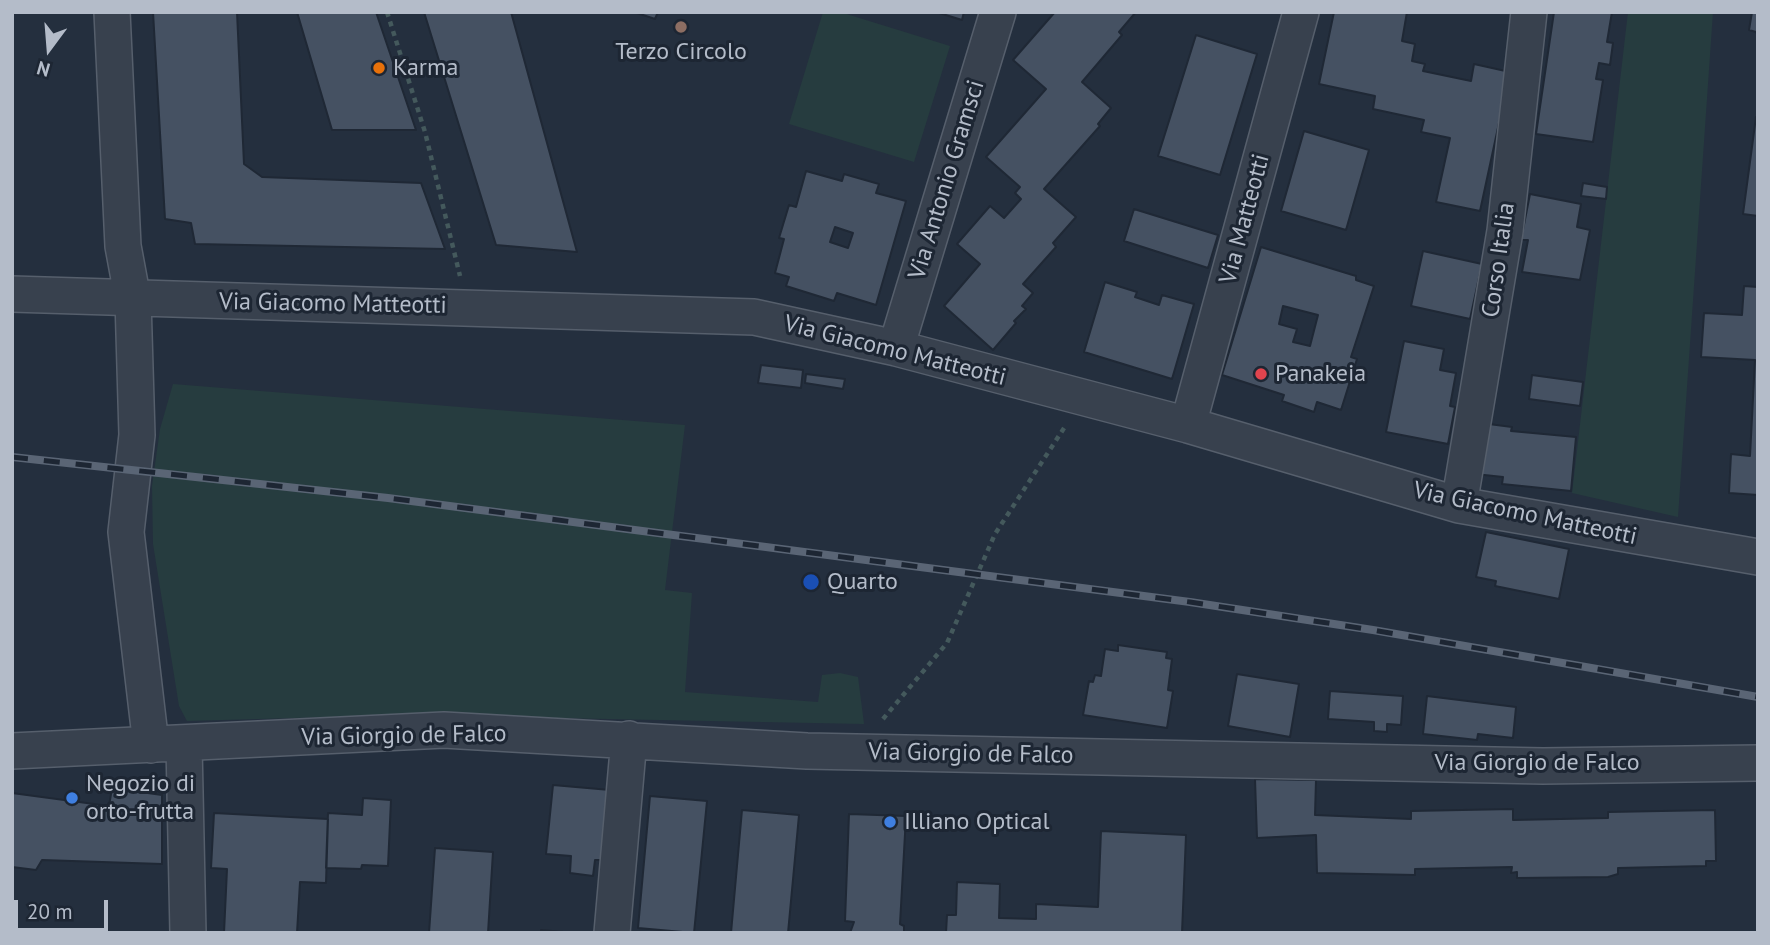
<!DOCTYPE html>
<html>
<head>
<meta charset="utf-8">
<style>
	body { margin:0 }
	#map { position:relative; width:1770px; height:945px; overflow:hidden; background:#242f3e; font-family:"PT Sans",sans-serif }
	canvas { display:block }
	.frame { position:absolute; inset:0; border:14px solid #b4bcc9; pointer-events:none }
	.north { position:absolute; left:14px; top:14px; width:70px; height:70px; -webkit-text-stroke:5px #1d2633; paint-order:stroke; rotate:196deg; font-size:19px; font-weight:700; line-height:28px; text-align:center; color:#b4bcc9 }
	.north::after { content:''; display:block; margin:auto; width:24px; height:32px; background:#b4bcc9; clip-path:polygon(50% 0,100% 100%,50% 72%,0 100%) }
	.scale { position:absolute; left:14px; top:900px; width:94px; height:32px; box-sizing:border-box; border:4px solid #b4bcc9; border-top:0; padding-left:9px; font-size:21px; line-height:24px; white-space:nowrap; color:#b4bcc9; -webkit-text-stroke:5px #1d2633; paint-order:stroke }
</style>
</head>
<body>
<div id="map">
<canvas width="1770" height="945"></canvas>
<div class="frame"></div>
<div class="north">N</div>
<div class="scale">20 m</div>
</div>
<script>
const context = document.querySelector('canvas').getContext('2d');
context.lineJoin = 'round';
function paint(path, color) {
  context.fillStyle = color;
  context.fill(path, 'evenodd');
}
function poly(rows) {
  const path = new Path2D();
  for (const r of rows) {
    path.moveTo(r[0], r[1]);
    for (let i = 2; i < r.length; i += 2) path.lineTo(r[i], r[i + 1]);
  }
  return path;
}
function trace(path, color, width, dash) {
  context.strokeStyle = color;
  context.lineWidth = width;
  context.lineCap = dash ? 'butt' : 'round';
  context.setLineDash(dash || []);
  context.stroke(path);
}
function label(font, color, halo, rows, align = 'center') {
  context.font = font + ' "PT Sans",sans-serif';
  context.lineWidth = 6;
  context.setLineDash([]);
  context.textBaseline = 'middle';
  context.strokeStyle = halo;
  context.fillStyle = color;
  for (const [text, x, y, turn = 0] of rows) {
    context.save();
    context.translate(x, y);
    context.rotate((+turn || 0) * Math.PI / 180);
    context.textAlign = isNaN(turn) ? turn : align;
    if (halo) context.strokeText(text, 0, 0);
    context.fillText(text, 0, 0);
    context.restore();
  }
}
paint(poly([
	[823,12,840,12,950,46,914,162,789,124],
	[1628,12,1713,12,1678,517,1572,493],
	[173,384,685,425,665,590,692,593,685,692,818,702,822,675,840,673,858,677,864,724,402,715,187,721,179,706,153,544,152,486,160,429]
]), '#263c3f');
const building = poly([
	[153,12,237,12,244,164,262,177,421,183,445,249,195,244,191,223,165,219,153,12],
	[297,12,376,12,416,130,332,130,297,12],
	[424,12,511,12,577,252,496,245,424,12],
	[634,12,658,12,655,19,634,12],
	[936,12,964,12,962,20,936,12],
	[1055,12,1136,12,1119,32,1122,35,1082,82,1111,108,1098,124,1100,126,1044,189,1076,217,1053,243,1056,247,1023,284,1033,293,1022,306,1026,309,1014,321,1016,323,993,350,944,306,980,264,957,244,990,206,1004,218,1021,199,1015,193,1020,187,986,157,1046,89,1013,60,1055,12],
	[1334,12,1407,12,1402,41,1415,44,1412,61,1425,64,1423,71,1471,81,1474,64,1510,72,1480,211,1436,202,1450,138,1421,132,1424,120,1373,109,1375,96,1319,84,1334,12],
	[1554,12,1612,12,1607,42,1613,43,1610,65,1599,63,1596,79,1603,80,1593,142,1536,134,1554,12],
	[1752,12,1758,12,1758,36,1756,32,1749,30,1752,12],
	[1196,35,1257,54,1220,175,1158,156,1196,35],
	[1756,117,1758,117,1758,216,1743,214,1756,117],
	[1304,131,1369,150,1346,230,1281,211,1304,131],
	[806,171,842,181,844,174,879,184,876,193,906,201,876,305,837,293,834,301,786,286,789,277,775,273,784,239,779,238,789,205,796,207,806,171],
	[835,227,853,233,848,248,830,242,835,227],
	[1583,183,1607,187,1606,199,1581,196,1583,183],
	[1530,194,1581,204,1577,227,1590,230,1580,280,1522,272,1528,240,1521,240,1530,194],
	[1134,209,1218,235,1208,268,1124,241,1134,209],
	[1261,247,1356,276,1356,280,1374,286,1351,357,1357,359,1341,410,1317,402,1314,412,1282,401,1284,395,1222,375,1261,247],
	[1283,306,1318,315,1310,346,1293,342,1297,329,1279,324,1283,306],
	[1423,251,1482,264,1470,319,1411,306,1423,251],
	[1105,282,1137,292,1135,297,1159,305,1162,295,1194,304,1172,379,1084,352,1105,282],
	[1744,286,1758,287,1758,495,1729,493,1731,454,1750,456,1755,360,1701,357,1704,313,1742,315,1744,286],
	[1404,341,1444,349,1440,370,1456,373,1450,406,1455,407,1448,444,1386,432,1404,341],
	[761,365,803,370,801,388,758,383,761,365],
	[806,374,845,379,843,389,805,383,806,374],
	[1532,375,1583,382,1580,406,1529,399,1532,375],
	[1481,423,1512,427,1511,431,1576,437,1571,491,1502,484,1503,477,1475,474,1481,423],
	[1486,532,1569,549,1559,599,1495,586,1496,581,1476,577,1486,532],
	[1118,645,1167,652,1166,658,1172,659,1168,690,1173,691,1167,728,1083,715,1089,681,1093,682,1095,675,1101,676,1105,649,1118,651,1118,645],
	[1237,674,1299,684,1290,737,1228,726,1237,674],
	[1330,691,1403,696,1401,725,1387,724,1387,732,1374,731,1374,722,1328,719,1330,691],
	[1427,696,1516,707,1513,738,1478,734,1477,740,1423,734,1427,696],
	[1255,779,1316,780,1315,815,1411,819,1411,811,1513,809,1513,820,1608,818,1608,812,1715,810,1716,861,1706,861,1706,866,1618,868,1618,874,1608,877,1517,878,1517,872,1511,873,1512,867,1415,869,1415,875,1317,873,1316,835,1257,838,1255,779],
	[553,785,610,790,603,860,595,860,593,876,570,873,571,856,546,854,553,785],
	[112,788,162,795,162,864,42,860,36,870,12,867,12,793,109,806,112,788],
	[650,796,707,801,694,933,638,928,650,796],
	[363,798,391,800,388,866,362,865,361,869,326,868,328,813,362,815,363,798],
	[742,810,799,815,788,933,731,933,742,810],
	[214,813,328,819,326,883,300,882,297,933,224,933,227,869,211,868,214,813],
	[849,814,906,816,900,924,904,926,904,933,850,933,854,922,845,921,849,814],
	[1101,831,1186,835,1182,933,946,933,947,915,956,915,957,882,1000,884,999,918,1036,919,1036,904,1098,907,1101,831],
	[435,848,493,852,488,933,429,933,435,848],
	[541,930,575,933,541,933,541,930]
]);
paint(building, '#455162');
trace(building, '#1f2835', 2);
const minor = poly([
	[112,12,123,246,133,300,137,435,126,532,151,745],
	[12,294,754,317,896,348,1188,425,1459,505,1758,557],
	[896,348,998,12],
	[1188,425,1301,12],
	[1459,505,1505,231,1529,12],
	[184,745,188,933],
	[12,751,444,730,807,751,1543,766,1758,763],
	[612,933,629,739]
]);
trace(minor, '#565f6c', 38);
trace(poly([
	[387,12,425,132,460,276],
	[883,719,947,643,995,534,1066,425]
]), '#44595c', 4.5, [5, 5]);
trace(minor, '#38414e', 35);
const rail = poly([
	[12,457,388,498,1190,602,1373,630,1758,697]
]);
trace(rail, '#5a6575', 8);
trace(rail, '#1d2633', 5, [16]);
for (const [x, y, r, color] of [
	[681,27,7,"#8d6e63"],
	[379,68,7,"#e8710a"],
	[1261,374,7,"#e0444e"],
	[811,582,9,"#1a4fb4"],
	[72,798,7,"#3f7fe0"],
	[890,822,7,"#3f7fe0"]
]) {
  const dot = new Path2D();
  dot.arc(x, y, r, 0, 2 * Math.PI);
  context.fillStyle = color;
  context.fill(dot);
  trace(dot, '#1d2633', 2.5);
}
label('24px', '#b4bcc9', '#1d2633', [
	["Terzo Circolo",681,52,"center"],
	["Karma",393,68],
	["Panakeia",1275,374],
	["Quarto",827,582],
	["Negozio di",86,784],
	["orto-frutta",86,812],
	["Illiano Optical",904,822]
], 'left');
label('24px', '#b4bcc9', '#1d2633', [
	["Via Antonio Gramsci",947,180,-73],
	["Via Matteotti",1245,219,-75],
	["Corso Italia",1499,260,-82],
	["Via Giacomo Matteotti",333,304,1],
	["Via Giacomo Matteotti",895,351,14],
	["Via Giacomo Matteotti",1525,514,12],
	["Via Giorgio de Falco",404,736,-1],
	["Via Giorgio de Falco",971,754,1],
	["Via Giorgio de Falco",1537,763]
]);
</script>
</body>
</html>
